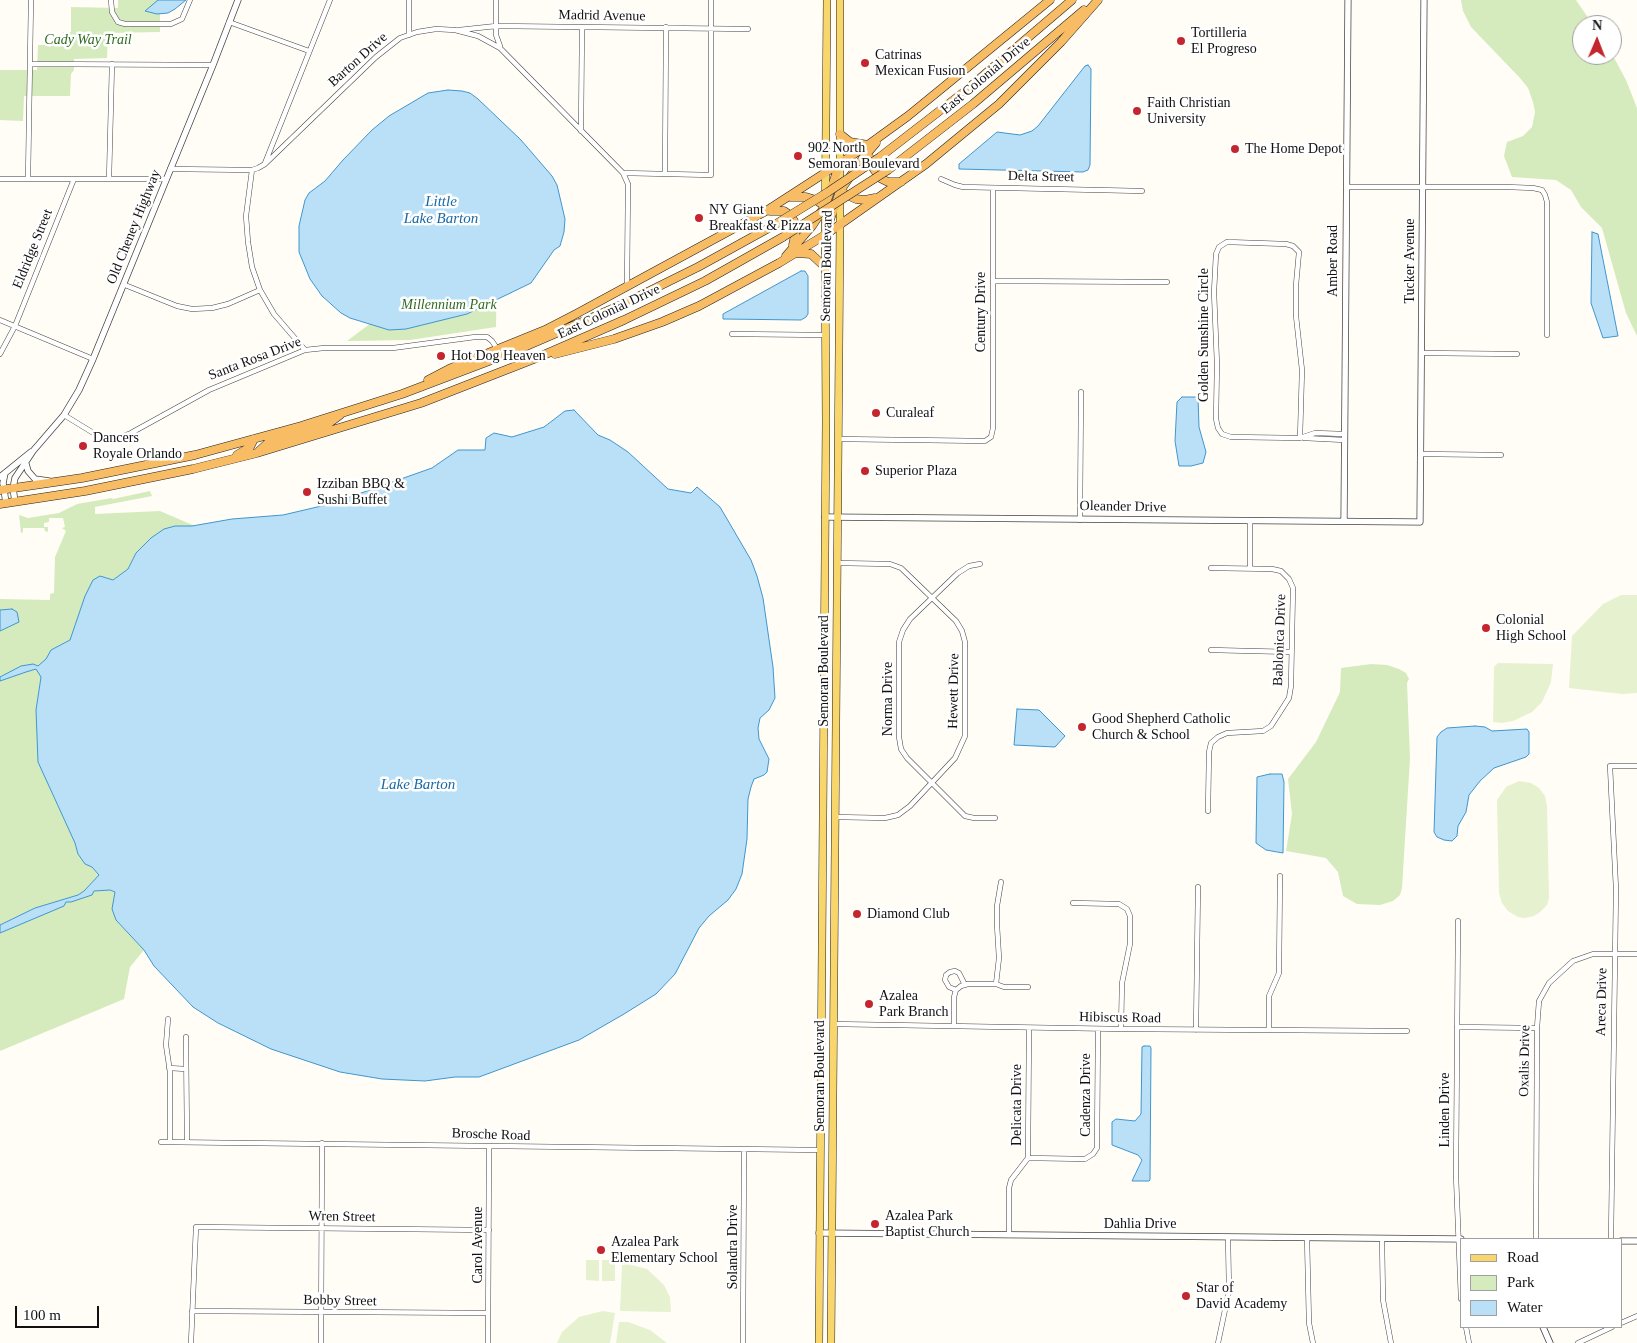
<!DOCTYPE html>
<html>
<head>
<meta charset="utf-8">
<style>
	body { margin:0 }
	#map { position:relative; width:1637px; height:1343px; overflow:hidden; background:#fffdf5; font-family:"Times New Roman",serif }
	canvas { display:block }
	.legend { position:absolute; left:1460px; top:1238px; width:162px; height:90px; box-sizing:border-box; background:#fff; border:1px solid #a0a0a0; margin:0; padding:6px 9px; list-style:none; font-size:15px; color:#111 }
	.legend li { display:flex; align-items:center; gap:10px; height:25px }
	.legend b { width:25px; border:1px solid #a0a0a0 }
	.north { position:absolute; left:1572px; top:15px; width:50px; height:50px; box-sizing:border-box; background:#fff; border:1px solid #a0a0a0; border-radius:50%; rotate:1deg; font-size:14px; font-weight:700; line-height:20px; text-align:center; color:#111 }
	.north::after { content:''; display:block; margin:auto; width:18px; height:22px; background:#c4262e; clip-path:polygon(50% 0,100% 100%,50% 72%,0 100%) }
	.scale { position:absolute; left:15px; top:1306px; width:84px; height:22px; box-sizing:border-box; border:2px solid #111; border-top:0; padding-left:6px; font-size:15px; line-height:18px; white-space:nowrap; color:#111; -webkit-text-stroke:4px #fff; paint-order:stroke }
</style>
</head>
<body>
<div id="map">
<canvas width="1637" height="1343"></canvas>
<ul class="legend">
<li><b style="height:6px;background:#f9d66b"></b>Road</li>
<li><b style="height:14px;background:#d5ebbd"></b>Park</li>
<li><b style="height:14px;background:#b9e0f7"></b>Water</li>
</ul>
<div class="north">N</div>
<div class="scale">100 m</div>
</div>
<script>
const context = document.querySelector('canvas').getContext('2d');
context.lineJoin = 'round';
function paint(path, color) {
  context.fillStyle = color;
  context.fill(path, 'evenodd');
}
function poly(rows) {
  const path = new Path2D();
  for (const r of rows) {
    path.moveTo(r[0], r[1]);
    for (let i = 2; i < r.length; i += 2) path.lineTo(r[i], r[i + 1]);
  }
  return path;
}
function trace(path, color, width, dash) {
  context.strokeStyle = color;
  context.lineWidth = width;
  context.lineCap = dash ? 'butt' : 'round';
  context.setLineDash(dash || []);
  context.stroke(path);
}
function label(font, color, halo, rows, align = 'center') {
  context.font = font + ' "Times New Roman",serif';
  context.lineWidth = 5;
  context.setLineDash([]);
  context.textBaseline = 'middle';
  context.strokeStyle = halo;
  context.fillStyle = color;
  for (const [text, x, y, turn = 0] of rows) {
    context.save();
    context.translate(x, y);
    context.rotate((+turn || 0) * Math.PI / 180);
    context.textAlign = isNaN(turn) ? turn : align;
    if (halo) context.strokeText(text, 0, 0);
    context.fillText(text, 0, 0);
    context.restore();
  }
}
paint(poly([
	[118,0,160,0,160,32,108,33,107,58,74,59,74,70,71,74,70,96,24,96,23,121,0,120,0,70,37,70,38,45,62,45,63,32,71,32,71,7,118,8],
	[1461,0,1576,0,1593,25,1582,25,1582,55,1612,54,1626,80,1637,108,1637,336,1626,313,1602,228,1581,207,1571,190,1556,180,1512,177,1504,156,1507,142,1523,136,1532,127,1535,112,1533,102,1528,88,1520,78,1471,27,1463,11],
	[497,271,496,327,410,340,347,341,432,277],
	[150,491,152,496,95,507,95,514,160,511,195,526,151,538,136,553,128,569,113,580,100,576,85,596,70,640,51,650,42,668,36,710,38,762,75,843,78,854,85,864,92,867,99,875,84,891,78,895,35,908,0,925,0,599,50,600,50,594,54,593,55,557,66,531,62,528,65,527,63,518,49,518,49,522,44,523,44,527,48,527,48,532,45,531,44,528,23,528,23,532,21,533,19,515,28,518,59,513,77,504,112,498,113,499],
	[1371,664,1387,665,1399,669,1406,673,1409,679,1407,683,1410,758,1402,888,1400,895,1393,901,1380,905,1357,904,1343,896,1338,872,1326,858,1286,851,1292,814,1288,779,1316,742,1340,692,1341,668],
	[103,890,110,890,115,892,114,900,116,920,144,950,130,967,124,999,0,1051,0,933,63,906,66,902,71,902,92,895,94,891]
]), '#d5ebbd');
paint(poly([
	[1621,595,1637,595,1637,693,1622,694,1569,688,1572,636,1603,604],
	[1498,663,1553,664,1551,682,1542,702,1532,712,1513,721,1502,723,1493,722,1494,667],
	[1519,781,1531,783,1539,788,1545,796,1547,806,1549,898,1547,905,1540,912,1534,916,1525,918,1518,917,1508,911,1502,903,1499,893,1497,800,1506,787],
	[586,1260,599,1260,599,1281,586,1280],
	[602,1260,615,1260,615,1281,602,1281],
	[628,1264,647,1269,664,1285,670,1297,671,1312,621,1311,620,1310,622,1265],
	[603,1311,615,1313,610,1343,557,1343,562,1332,579,1317],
	[619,1322,628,1322,650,1330,667,1343,616,1343]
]), '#e6f2cf');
const water = poly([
	[158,0,186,0,175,9,168,13,157,14,145,11,158,0],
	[1088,65,1091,69,1090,165,1088,170,1083,172,959,169,959,164,997,132,1020,135,1032,131,1038,126,1085,66,1088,65],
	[448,90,462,91,470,93,478,99,521,140,552,176,557,185,565,219,564,232,560,246,554,250,531,283,467,314,406,329,389,330,350,318,341,313,322,296,310,279,299,252,299,226,305,200,309,193,325,181,343,160,372,130,389,116,428,93,448,90],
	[1592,232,1598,234,1618,336,1603,338,1591,303,1592,232],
	[801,271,805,271,808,276,808,314,806,317,801,320,723,319,723,314,801,271],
	[1182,397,1198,397,1199,427,1206,452,1203,463,1191,466,1179,466,1175,441,1177,402,1182,397],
	[574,410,598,435,610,440,628,452,668,489,691,493,697,487,720,507,751,560,757,576,763,598,773,667,775,698,769,710,760,718,758,728,759,739,769,759,767,772,764,775,754,779,751,787,748,799,747,839,742,874,736,889,728,900,709,916,699,928,675,974,656,994,624,1014,579,1040,479,1077,455,1077,425,1081,382,1079,340,1072,271,1049,218,1023,193,1007,154,966,144,950,116,920,112,909,115,892,110,890,94,891,92,895,71,902,66,902,64,906,0,933,0,925,35,908,78,895,84,891,99,875,92,867,85,864,78,854,75,843,38,762,36,710,41,677,36,669,26,672,0,681,0,677,21,666,33,664,38,666,46,659,51,650,70,640,85,596,93,580,100,576,113,580,128,569,136,553,151,538,164,529,175,526,192,526,232,519,283,515,330,504,432,468,458,450,485,450,486,438,494,433,512,437,544,427,565,411,574,410],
	[12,609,17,612,19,622,0,631,0,610,12,609],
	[1017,709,1039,710,1065,736,1055,747,1014,745,1017,709],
	[1475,726,1485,727,1492,731,1527,729,1529,732,1529,754,1526,757,1494,768,1480,781,1469,795,1466,812,1458,826,1457,836,1452,841,1444,840,1437,837,1434,832,1437,737,1441,732,1447,728,1475,726],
	[1270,774,1282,774,1284,782,1283,853,1266,850,1256,843,1257,777,1270,774],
	[1144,1046,1150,1046,1151,1048,1150,1180,1149,1181,1132,1181,1142,1160,1138,1155,1112,1145,1112,1122,1116,1119,1135,1121,1141,1114,1142,1047,1144,1046]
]);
paint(water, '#b9e0f7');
trace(water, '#3f96cf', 1);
const minor = poly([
	[111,0,112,12,118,22,125,24,171,24,182,19,190,0],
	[409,0,409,35],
	[496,0,496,35,500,46],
	[229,22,309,51],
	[459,30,496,26,748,29],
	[30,64,213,65],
	[581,131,582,27],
	[265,163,330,0],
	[170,169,252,170,258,168,265,164,376,57,400,38,417,32,436,29,455,30,478,36,500,48,623,173,628,184,627,287],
	[252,170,246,216,248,242,252,267,260,290,274,314,305,350],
	[623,173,711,175,711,0],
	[665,174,666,27],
	[0,179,166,179],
	[28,179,31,0],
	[109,179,112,64],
	[941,179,955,185,963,187,1142,191],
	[1346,187,1507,187,1533,188,1542,190,1545,195,1547,202,1547,335],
	[1227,242,1286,244,1293,246,1299,252,1296,285,1296,316,1302,370,1300,438,1231,437,1222,434,1218,428,1216,419,1217,364,1214,292,1216,254,1219,247,1227,242],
	[993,281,1167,282],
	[125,285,177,306,192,309,212,308,228,304,260,290],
	[0,320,93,359],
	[732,334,825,335],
	[1422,353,1517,354],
	[0,354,15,326,74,179],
	[64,415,100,437,109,439,119,438,131,433,209,390,305,350,324,348,393,348,475,337,487,337,492,341,498,350],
	[1300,438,1315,433,1344,434],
	[1304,438,1344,440],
	[838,439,985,441,991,437,993,428,993,188],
	[1421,454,1501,455],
	[1080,520,1081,392],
	[980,564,969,566,958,573,910,619,903,630,899,642,899,737,901,749,907,758,965,816,974,818,995,818],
	[1250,568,1250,521],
	[1211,650,1291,652],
	[1208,811,1209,752,1211,743,1218,737,1227,733,1263,731,1271,726,1289,698,1291,686,1293,588,1289,579,1281,571,1272,569,1211,568],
	[835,817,885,818,898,815,910,806,955,758,965,736,965,642,962,631,956,621,901,568,890,564,837,563],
	[1073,903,1119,904,1127,909,1130,916,1130,944,1122,983,1121,1029],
	[1458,921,1456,1176,1461,1299],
	[996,984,999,958,997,925,997,906,1001,882],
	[956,990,949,987,945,980,946,975,950,972,955,971,959,973,965,985],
	[168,1019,166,1045,170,1072,170,1142],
	[833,1024,1121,1029,1407,1031],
	[954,1026,954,997,956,990,961,986,968,984,996,984,1004,987,1028,987],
	[1457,1027,1537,1028],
	[1196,1030,1198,887],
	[1269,1030,1269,996,1279,973,1280,876],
	[186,1037,187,1142],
	[169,1068,186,1069],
	[161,1142,820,1150],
	[1028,1158,1085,1159,1093,1154,1097,1148,1098,1029],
	[1009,1235,1009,1188,1011,1180,1028,1158,1029,1028],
	[1307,1238,1309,1323,1313,1343],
	[1382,1239,1383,1300,1391,1343],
	[1536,1239,1537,1028,1539,1001,1549,983,1573,961,1593,954,1637,954],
	[1611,1239,1616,889,1610,766,1637,766],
	[192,1311,488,1313],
	[1621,1323,1637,1316],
	[1466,1327,1469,1343],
	[191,1343,196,1227,489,1230],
	[321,1343,322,1143],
	[488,1343,489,1147],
	[743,1343,744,1150],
	[1218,1343,1229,1291,1228,1237],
	[1578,1343,1612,1327]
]);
const tertiary = poly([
	[26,464,28,471,35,479,49,481],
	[5,473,3,483,6,503],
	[0,477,31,452],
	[15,502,13,488,15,478,33,451,64,415,79,390,93,359,213,65,238,0],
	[825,517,1420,522,1424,0],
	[1344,521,1348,0],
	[819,1233,1461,1239],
	[1621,1241,1637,1241],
	[1543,1327,1550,1343]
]);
const primary = poly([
	[819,1343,826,422,825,245,827,0],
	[831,1343,840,225,840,0]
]);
const trunk = poly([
	[840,134,850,142,868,145],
	[880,157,964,92,1072,0],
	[870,158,871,165,880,178,888,182,901,182],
	[888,170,973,104,1084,10],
	[843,193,856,199,865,200,875,198],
	[791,197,806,197,816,200,829,209],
	[770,211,784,211,790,215,794,221,796,230,793,245],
	[825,234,840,191,863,158,876,143],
	[796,253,811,254,825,267],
	[786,256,812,226,825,206,840,163],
	[555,354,614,339,662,322,699,306,779,263,825,235,926,164,999,104,1061,42,1098,0],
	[428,380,449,369,545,330,576,314,766,211,868,145,908,116,1050,0],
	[259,451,270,441,329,423,340,415],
	[237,455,250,447,254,439],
	[0,490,82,478,195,455,301,426,402,394,510,353,619,306,698,267,776,224],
	[0,504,85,491,193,469,257,453,421,403,539,357,624,320,705,281,783,237]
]);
trace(minor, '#444', 5.5);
trace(tertiary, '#444', 7);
trace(primary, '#222', 8);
trace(trunk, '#222', 9);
trace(minor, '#fff', 4.5);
trace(tertiary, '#fff', 5.5);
trace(primary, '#f9d66b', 7);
trace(trunk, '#f7bc64', 8);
const trunkBridge = poly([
	[776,224,828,192,880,157],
	[783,237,888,170]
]);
trace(trunkBridge, '#222', 9, []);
trace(trunkBridge, '#f7bc64', 8);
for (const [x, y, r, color] of [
	[1181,41,5,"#c4262e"],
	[865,63,5,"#c4262e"],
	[1137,111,5,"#c4262e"],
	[1235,149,5,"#c4262e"],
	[798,156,5,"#c4262e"],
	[699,218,5,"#c4262e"],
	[441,356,5,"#c4262e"],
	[876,413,5,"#c4262e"],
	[83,446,5,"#c4262e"],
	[865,471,5,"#c4262e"],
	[307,492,5,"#c4262e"],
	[1486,628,5,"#c4262e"],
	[1082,727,5,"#c4262e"],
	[857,914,5,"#c4262e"],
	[869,1004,5,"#c4262e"],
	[875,1224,5,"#c4262e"],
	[601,1250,5,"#c4262e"],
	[1186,1296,5,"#c4262e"]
]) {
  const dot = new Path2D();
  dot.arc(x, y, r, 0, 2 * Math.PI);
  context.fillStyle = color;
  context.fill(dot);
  trace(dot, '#fff', 2);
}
label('14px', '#111', '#fff', [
	["Madrid Avenue",602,16,1],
	["Barton Drive",358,60,-42],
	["East Colonial Drive",986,76,-40],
	["Delta Street",1041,177,1],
	["Old Cheney Highway",134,227,-68],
	["Eldridge Street",33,249,-68],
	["Amber Road",1333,261,-90],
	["Tucker Avenue",1410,261,-90],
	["Semoran Boulevard",827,266,-89],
	["East Colonial Drive",609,312,-25],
	["Century Drive",981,312,-90],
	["Golden Sunshine Circle",1204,335,-90],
	["Santa Rosa Drive",255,359,-21],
	["Oleander Drive",1123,507,1],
	["Bablonica Drive",1280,640,-88],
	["Semoran Boulevard",824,671,-90],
	["Hewett Drive",954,691,-89],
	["Norma Drive",888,699,-90],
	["Areca Drive",1602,1002,-89],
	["Hibiscus Road",1120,1018,1],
	["Oxalis Drive",1525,1061,-89],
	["Semoran Boulevard",820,1076,-90],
	["Cadenza Drive",1086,1095,-90],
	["Delicata Drive",1017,1105,-90],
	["Linden Drive",1445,1110,-90],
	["Brosche Road",491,1135,2],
	["Wren Street",342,1217,1],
	["Dahlia Drive",1140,1224],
	["Carol Avenue",478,1245,-90],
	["Solandra Drive",733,1247,-90],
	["Bobby Street",340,1301,1]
]);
label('14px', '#111', '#fff', [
	["Tortilleria",1191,33],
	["El Progreso",1191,49],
	["Catrinas",875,55],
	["Mexican Fusion",875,71],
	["Faith Christian",1147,103],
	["University",1147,119],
	["902 North",808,148],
	["Semoran Boulevard",808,164],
	["The Home Depot",1245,149],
	["NY Giant",709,210],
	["Breakfast & Pizza",709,226],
	["Hot Dog Heaven",451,356],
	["Curaleaf",886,413],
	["Dancers",93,438],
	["Royale Orlando",93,454],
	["Superior Plaza",875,471],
	["Izziban BBQ &",317,484],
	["Sushi Buffet",317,500],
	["Colonial",1496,620],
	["High School",1496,636],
	["Good Shepherd Catholic",1092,719],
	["Church & School",1092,735],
	["Diamond Club",867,914],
	["Azalea",879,996],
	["Park Branch",879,1012],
	["Azalea Park",885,1216],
	["Baptist Church",885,1232],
	["Azalea Park",611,1242],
	["Elementary School",611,1258],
	["Star of",1196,1288],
	["David Academy",1196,1304]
], 'left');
label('italic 14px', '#2f6b1f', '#fff', [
	["Cady Way Trail",88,40],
	["Millennium Park",449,305]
]);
label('italic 15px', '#1768a6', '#fff', [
	["Little",441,202],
	["Lake Barton",441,219],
	["Lake Barton",418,785]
]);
</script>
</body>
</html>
